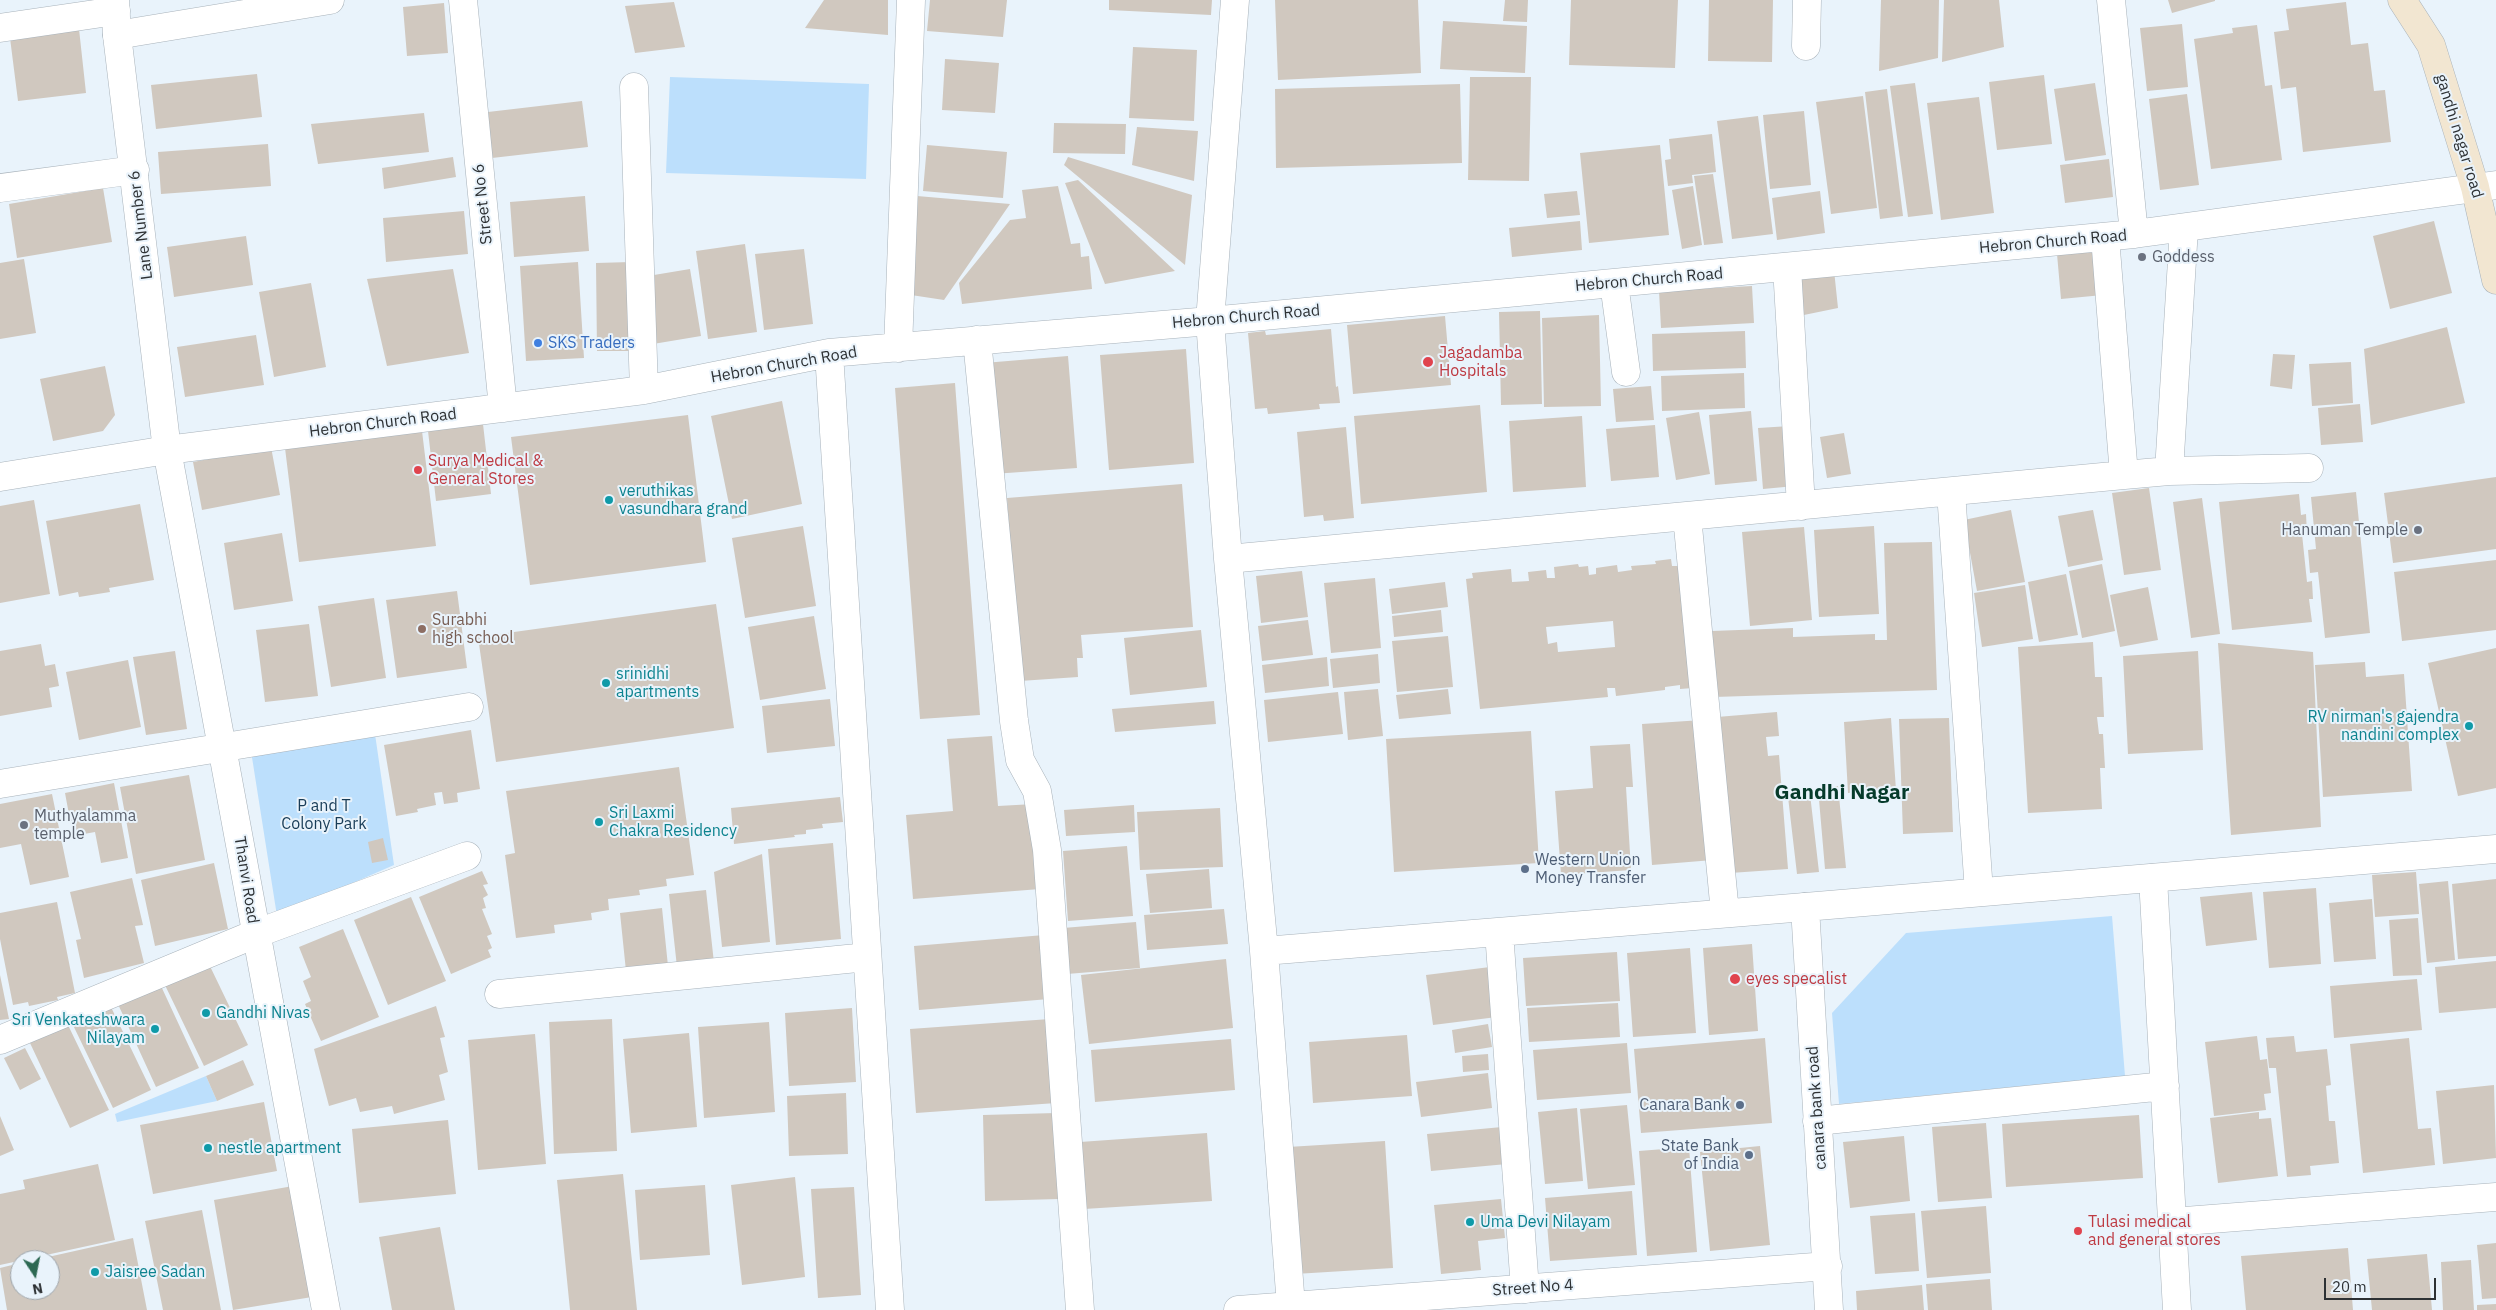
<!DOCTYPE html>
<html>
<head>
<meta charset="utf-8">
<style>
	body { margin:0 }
	#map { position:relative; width:2496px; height:1310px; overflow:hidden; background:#e9f3fb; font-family:"IBM Plex Sans",sans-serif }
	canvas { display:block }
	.north { position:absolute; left:10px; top:1250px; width:50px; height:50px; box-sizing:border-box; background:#e9f3fb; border:1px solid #9ea5ab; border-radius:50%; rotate:169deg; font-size:14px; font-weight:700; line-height:20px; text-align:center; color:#2d3134 }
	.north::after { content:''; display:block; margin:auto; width:18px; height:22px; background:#2d6953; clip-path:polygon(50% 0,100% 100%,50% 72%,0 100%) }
	.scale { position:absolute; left:2324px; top:1278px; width:112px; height:22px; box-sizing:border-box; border:2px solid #2d3134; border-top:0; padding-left:6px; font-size:15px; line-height:18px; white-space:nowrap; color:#2d3134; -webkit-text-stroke:4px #e9f3fb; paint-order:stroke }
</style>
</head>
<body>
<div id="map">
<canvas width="2496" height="1310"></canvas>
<div class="north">N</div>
<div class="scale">20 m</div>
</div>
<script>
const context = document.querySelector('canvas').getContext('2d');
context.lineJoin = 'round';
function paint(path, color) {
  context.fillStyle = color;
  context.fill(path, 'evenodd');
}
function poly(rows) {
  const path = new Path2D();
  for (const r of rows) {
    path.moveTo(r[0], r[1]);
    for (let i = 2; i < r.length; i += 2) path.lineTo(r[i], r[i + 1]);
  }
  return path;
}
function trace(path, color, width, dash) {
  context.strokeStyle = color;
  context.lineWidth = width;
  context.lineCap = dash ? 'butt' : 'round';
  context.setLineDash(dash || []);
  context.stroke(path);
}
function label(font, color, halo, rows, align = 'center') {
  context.font = font + ' "IBM Plex Sans",sans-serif';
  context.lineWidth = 4;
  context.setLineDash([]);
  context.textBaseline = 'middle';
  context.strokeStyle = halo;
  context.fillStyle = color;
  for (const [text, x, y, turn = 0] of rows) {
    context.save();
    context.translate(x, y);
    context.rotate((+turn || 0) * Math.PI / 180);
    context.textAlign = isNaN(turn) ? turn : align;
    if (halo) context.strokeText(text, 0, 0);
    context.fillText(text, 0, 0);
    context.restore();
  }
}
paint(poly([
	[670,77,869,84,866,179,666,173],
	[375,734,394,865,277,916,251,751],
	[2112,916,2125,1076,1839,1104,1832,1013,1906,933],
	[206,1076,217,1101,117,1122,115,1114]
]), '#bcdffc');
paint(poly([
	[824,0,888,0,888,35,805,28],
	[930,0,1007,0,1003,37,927,31],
	[1109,0,1212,0,1211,15,1109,10],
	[1275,0,1418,0,1421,73,1278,80],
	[1505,0,1528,0,1527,22,1503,21],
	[1571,0,1678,0,1675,68,1569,65],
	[1709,0,1773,0,1772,62,1708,61],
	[1881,0,1939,0,1938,58,1879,71],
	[1944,0,1999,0,2004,47,1942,62],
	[2168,0,2215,0,2215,1,2172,13],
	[674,2,685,47,635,53,625,6],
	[2346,2,2351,45,2368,43,2374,91,2385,90,2391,142,2303,152,2296,87,2281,89,2274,32,2289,30,2286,9],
	[444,3,448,53,407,56,403,7],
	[1443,21,1527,26,1525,73,1440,69],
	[2182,24,2188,87,2147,91,2140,28],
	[2257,25,2265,86,2272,85,2282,160,2211,169,2194,39,2233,33,2232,28],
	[79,29,86,93,18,101,10,38],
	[1133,47,1197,50,1194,121,1129,118],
	[945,59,999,63,995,113,942,110],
	[257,74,262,117,156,129,151,85],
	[2044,75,2052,144,1997,150,1989,82],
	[1470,77,1531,77,1529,181,1468,180],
	[1915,83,1933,214,1908,217,1890,86],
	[2095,83,2106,155,2065,161,2054,89],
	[1460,84,1462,163,1276,168,1275,89],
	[1887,89,1903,216,1880,219,1865,92],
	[2187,94,2199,185,2160,190,2149,99],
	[1863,96,1877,208,1831,214,1816,102],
	[1979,97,1994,213,1941,220,1927,103],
	[582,101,588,147,492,158,488,112],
	[1804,111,1811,185,1770,189,1763,115],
	[424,113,429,152,318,164,311,124],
	[1758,116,1773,234,1732,239,1717,121],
	[1054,123,1126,124,1125,154,1053,153],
	[1137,127,1198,131,1194,181,1132,165],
	[1712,134,1716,172,1692,175,1693,183,1668,186,1665,160,1671,159,1669,139],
	[268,144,271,186,161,194,158,152],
	[927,145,1007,152,1003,198,923,191],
	[1660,145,1669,235,1589,243,1580,153],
	[453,157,456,177,384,189,382,168],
	[1068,157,1192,195,1185,265,1064,165],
	[2109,159,2113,197,2065,203,2060,165],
	[1713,174,1723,243,1704,245,1694,176],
	[1078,180,1175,271,1105,284,1065,183],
	[1058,186,1071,244,1080,243,1081,257,1089,256,1092,289,962,304,959,283,1010,220,1026,218,1022,190],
	[1693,186,1702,245,1682,249,1672,190],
	[103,188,112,242,17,258,9,204],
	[1577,191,1580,215,1547,218,1544,194],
	[1820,191,1825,233,1777,240,1772,198],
	[585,196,589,251,514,257,510,202],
	[917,196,1010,204,944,300,911,295],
	[464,211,468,254,386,262,383,218],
	[1580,221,1582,250,1512,257,1509,228],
	[2434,221,2452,293,2390,309,2373,236],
	[246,236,253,285,174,297,167,247],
	[745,244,757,332,708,339,696,251],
	[804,249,813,324,764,330,755,254],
	[2098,250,2103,295,2061,299,2057,254],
	[24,259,36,333,0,339,0,263],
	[578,262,584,358,526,361,520,266],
	[631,262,633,351,597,351,596,263],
	[453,269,469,353,387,366,367,279],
	[690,269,701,336,653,344,642,277],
	[1834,270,1838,308,1799,316,1794,276],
	[311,283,326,367,274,377,259,292],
	[1752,286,1754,323,1661,328,1659,291],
	[1540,311,1542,404,1501,405,1499,312],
	[1599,315,1601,406,1544,407,1542,318],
	[1445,316,1451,385,1353,394,1347,325],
	[2447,327,2465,403,2371,425,2364,349],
	[1331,329,1336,387,1338,386,1340,403,1319,404,1320,409,1268,414,1267,408,1255,409,1248,333,1265,331,1266,335],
	[1745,331,1746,368,1653,371,1652,334],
	[256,335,264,385,185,397,177,347],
	[1186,349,1194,463,1109,470,1100,355],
	[2273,354,2295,355,2292,389,2270,386],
	[1068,356,1077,468,993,474,984,363],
	[2351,362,2353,403,2312,406,2309,364],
	[105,366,115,415,103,431,53,441,40,379],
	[1744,373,1745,408,1662,411,1661,376],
	[955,383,980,715,920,719,895,388],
	[1651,386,1654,420,1616,422,1613,389],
	[782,401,802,504,732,519,711,416],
	[2360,404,2363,442,2321,445,2318,408],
	[1480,405,1487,492,1361,504,1354,416],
	[1751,411,1757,481,1715,485,1709,415],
	[1699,412,1710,474,1676,480,1666,418],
	[688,415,706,562,530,585,511,437],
	[1582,416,1586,487,1513,492,1509,421],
	[483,424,491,494,436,501,428,431],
	[1655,425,1659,477,1611,481,1606,429],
	[1790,426,1795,486,1763,489,1758,428],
	[1346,427,1354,518,1324,521,1323,515,1304,517,1297,432],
	[422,431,436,546,299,562,285,448],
	[1844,433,1851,474,1827,478,1820,437],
	[271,447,280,495,202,510,193,462],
	[2496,477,2496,549,2393,563,2384,493],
	[1182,484,1193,627,1081,635,1083,658,1077,658,1078,677,1020,681,1007,498],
	[2149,488,2161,570,2124,575,2112,493],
	[2356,492,2370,633,2325,638,2318,572,2310,573,2308,550,2316,549,2311,497],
	[2299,494,2301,515,2306,514,2307,534,2302,534,2307,582,2312,581,2313,599,2309,599,2312,622,2232,630,2219,502],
	[2202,498,2220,634,2191,638,2173,502],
	[34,500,50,594,0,603,0,506],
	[140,504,154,580,109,588,110,592,79,597,78,592,59,596,46,521],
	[2011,510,2025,582,1977,591,1964,520],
	[2093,510,2103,560,2068,567,2058,516],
	[803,526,816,606,745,618,732,538],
	[1874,526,1879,614,1819,617,1814,530],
	[1804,527,1812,620,1750,626,1742,532],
	[282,533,293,601,234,610,224,543],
	[1932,542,1937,690,1714,697,1712,631,1793,628,1793,637,1875,634,1875,640,1887,640,1884,543],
	[1671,559,1672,566,1680,566,1693,688,1680,689,1680,685,1665,687,1665,690,1616,696,1615,688,1607,688,1608,697,1480,709,1466,579,1473,578,1472,573,1511,569,1512,582,1529,581,1528,572,1546,570,1547,578,1555,578,1554,567,1578,564,1579,567,1588,566,1589,575,1596,574,1596,568,1617,565,1618,572,1632,570,1631,566,1656,564,1655,561],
	[1613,621,1615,647,1558,652,1557,642,1548,644,1546,627],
	[2496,560,2496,630,2402,641,2394,572],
	[2102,564,2115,631,2082,638,2069,571],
	[1302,571,1308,617,1261,623,1256,576],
	[2066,574,2078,635,2039,642,2028,582],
	[1375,578,1381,648,1331,653,1324,583],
	[1445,582,1448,607,1392,614,1389,589],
	[2025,585,2033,639,1982,647,1974,593],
	[2148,587,2158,640,2120,647,2110,595],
	[457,591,467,668,397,678,386,600],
	[374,598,386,678,331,687,318,606],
	[716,604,734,728,496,762,478,637],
	[1441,610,1443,632,1394,637,1392,616],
	[814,616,826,689,760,700,748,627],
	[1308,620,1313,655,1262,661,1258,626],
	[309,624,318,696,265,702,256,630],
	[1201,630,1207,687,1130,695,1124,638],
	[1448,636,1453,687,1397,692,1392,641],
	[2093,642,2095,677,2102,677,2104,717,2097,717,2099,734,2103,734,2105,768,2100,768,2102,809,2028,813,2018,647],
	[2218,643,2313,652,2321,827,2231,835],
	[41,644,45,666,55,664,59,686,49,688,52,707,0,716,0,651],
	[2496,648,2496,788,2458,796,2428,663],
	[175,651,187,729,146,735,133,657],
	[2198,651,2203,750,2128,754,2123,656],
	[1378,654,1380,683,1333,688,1330,659],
	[1327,657,1329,686,1265,693,1262,665],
	[128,660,141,727,79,740,66,672],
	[2365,662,2366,677,2404,674,2412,791,2323,797,2315,665],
	[1378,689,1383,736,1348,740,1344,692],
	[1448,689,1451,714,1399,719,1396,695],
	[1338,692,1343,734,1268,742,1264,700],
	[830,699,835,746,767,753,762,706],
	[1214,701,1216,724,1115,732,1112,709],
	[1777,712,1779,736,1766,737,1768,756,1779,755,1788,869,1730,873,1717,717],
	[1891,718,1896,790,1848,793,1844,722],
	[1949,718,1953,832,1903,834,1899,719],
	[1702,720,1713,860,1652,865,1642,724],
	[471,730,480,789,457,793,458,802,444,804,442,792,434,793,436,805,417,809,418,812,396,816,384,745],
	[1531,731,1539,863,1394,872,1386,739],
	[992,736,998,806,1034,804,1040,889,913,899,906,815,953,811,947,739],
	[1630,744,1633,787,1626,787,1631,870,1561,875,1555,791,1593,788,1590,746],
	[679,767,694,875,666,879,667,886,639,890,640,895,608,899,609,910,591,913,592,920,554,925,555,933,516,938,505,855,515,853,506,791],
	[189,775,205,860,136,874,120,787],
	[114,783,128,858,101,863,95,832,73,836,65,793],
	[1838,786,1846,868,1825,869,1818,788],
	[52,794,69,877,30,885,21,844,0,848,0,804],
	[1810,794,1819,872,1797,874,1788,797],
	[840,797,843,822,822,824,823,828,806,830,806,834,794,835,795,837,734,844,731,808],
	[1134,805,1135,832,1066,836,1064,810],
	[1220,808,1223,867,1140,870,1137,812],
	[383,838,388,860,372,863,368,842],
	[833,843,841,939,776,945,768,849],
	[1127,846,1133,916,1068,921,1063,851],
	[762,854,770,942,722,947,714,872],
	[214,863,228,929,155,946,141,880],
	[1209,869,1212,908,1150,913,1146,874],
	[482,871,488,884,483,885,488,895,483,898,486,908,482,909,492,934,487,936,492,948,488,950,491,957,451,974,419,897],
	[2416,872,2419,914,2375,917,2372,875],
	[132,878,143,925,135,926,144,963,84,978,76,940,81,939,70,892],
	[2496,879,2496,956,2458,959,2452,884],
	[2448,881,2455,960,2427,963,2419,884],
	[2316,888,2321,964,2269,968,2263,892],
	[706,890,714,963,677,967,669,894],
	[2252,892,2257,940,2206,946,2200,897],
	[411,897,446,981,388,1005,354,920],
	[2372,899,2376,959,2334,962,2329,903],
	[57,902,75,993,57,997,58,1000,29,1006,28,1002,13,1005,0,939,0,913],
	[662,908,668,966,626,971,620,913],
	[1224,909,1228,944,1147,950,1144,915],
	[2418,918,2422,975,2393,976,2389,920],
	[1136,922,1140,968,1067,974,1063,928],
	[343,929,379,1017,321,1041,305,1004,311,1001,303,981,311,977,299,947],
	[1044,935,1049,999,919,1010,914,946],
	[1752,944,1758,1031,1709,1035,1703,948],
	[1690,948,1696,1033,1633,1037,1627,953],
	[1617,952,1620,1001,1526,1006,1523,958],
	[1226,959,1233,1028,1089,1044,1081,975],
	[207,960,248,1045,204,1066,163,981],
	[2496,961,2496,1008,2439,1013,2435,967],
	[1490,967,1497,1017,1433,1025,1426,975],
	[0,975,9,1019,0,1020],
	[2417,979,2422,1030,2334,1038,2330,986],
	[161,986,199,1068,156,1087,117,1002],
	[1618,1003,1620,1037,1529,1042,1527,1008],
	[110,1005,151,1090,113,1108,72,1023],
	[436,1006,445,1037,440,1038,448,1072,439,1075,445,1100,394,1114,392,1106,360,1112,356,1098,329,1106,314,1049],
	[852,1008,856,1082,789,1086,785,1013],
	[612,1019,617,1151,554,1154,549,1022],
	[1050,1019,1056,1103,916,1113,910,1029],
	[769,1022,775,1112,704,1118,698,1027],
	[1488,1024,1492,1047,1455,1053,1452,1030],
	[68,1025,109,1110,70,1128,30,1043],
	[689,1033,697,1127,631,1133,623,1039],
	[535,1034,546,1164,478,1170,468,1040],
	[1407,1035,1412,1096,1313,1103,1309,1042],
	[2257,1036,2260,1060,2267,1059,2271,1093,2264,1094,2266,1110,2214,1116,2205,1042],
	[2294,1036,2296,1052,2327,1049,2331,1085,2326,1086,2329,1121,2335,1121,2339,1163,2310,1166,2311,1175,2287,1177,2276,1068,2269,1068,2266,1038],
	[1765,1038,1772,1123,1641,1133,1634,1049],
	[2409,1038,2418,1129,2431,1128,2435,1165,2363,1173,2350,1044],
	[1231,1039,1235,1090,1095,1102,1091,1050],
	[1627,1043,1631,1093,1537,1100,1533,1050],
	[25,1048,41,1079,20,1090,4,1058],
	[1488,1054,1489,1070,1463,1072,1462,1056],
	[243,1060,254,1085,217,1101,206,1076],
	[1488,1073,1492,1108,1421,1117,1416,1082],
	[2494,1085,2496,1158,2443,1164,2436,1091],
	[846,1093,848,1154,789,1156,787,1096],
	[264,1102,277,1171,153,1194,140,1125],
	[1627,1105,1635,1185,1588,1189,1580,1109],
	[1577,1108,1583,1181,1545,1184,1538,1112],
	[2259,1112,2259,1119,2271,1118,2278,1176,2218,1183,2210,1118],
	[1056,1113,1059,1199,985,1201,983,1115],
	[2139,1115,2143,1178,2006,1187,2002,1124],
	[0,1116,14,1150,0,1156],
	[448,1120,456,1194,359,1203,352,1129],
	[1986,1123,1992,1198,1938,1202,1932,1127],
	[1502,1127,1507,1164,1431,1171,1427,1134],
	[1207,1133,1212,1201,1084,1209,1080,1142],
	[1904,1136,1910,1201,1850,1208,1843,1142],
	[1385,1141,1393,1268,1295,1274,1288,1147],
	[1760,1146,1770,1245,1710,1251,1700,1152],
	[1689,1147,1697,1252,1647,1256,1639,1151],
	[98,1164,115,1240,0,1265,0,1194,25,1189,23,1180],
	[623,1174,637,1310,570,1310,557,1180],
	[795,1177,805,1277,742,1285,731,1185],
	[705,1185,710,1255,640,1260,635,1190],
	[293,1186,312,1297,233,1310,214,1200],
	[854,1187,861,1295,818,1298,811,1189],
	[1632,1191,1637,1255,1550,1261,1545,1198],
	[1501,1199,1505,1238,1478,1241,1481,1270,1441,1274,1434,1205],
	[1986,1206,1991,1273,1927,1278,1921,1211],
	[202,1210,221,1310,163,1310,145,1221],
	[1915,1213,1919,1271,1875,1274,1870,1216],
	[440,1227,455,1310,392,1310,379,1237],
	[133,1238,147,1310,7,1310,0,1268,20,1263,20,1290,50,1290,50,1260,39,1259],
	[2496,1243,2496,1298,2482,1299,2477,1245],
	[2348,1248,2353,1310,2246,1310,2241,1256],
	[2427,1254,2432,1310,2372,1310,2367,1259],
	[2471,1260,2474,1310,2443,1310,2441,1262],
	[1990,1279,1992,1310,1928,1310,1926,1284],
	[1922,1285,1924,1310,1857,1310,1856,1291],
	[2496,1304,2496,1310,2477,1310,2477,1305]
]), '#d0c8bf');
const minor = poly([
	[463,0,503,408],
	[1235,0,1210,321,1228,559,1264,951,1291,1306],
	[2111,0,2134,234],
	[0,28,116,11],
	[117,35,330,0],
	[1806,46,1807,0],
	[634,87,644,390],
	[0,188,135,170],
	[2105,237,2124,475],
	[1787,267,1801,506],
	[1614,283,1626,372],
	[977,340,1014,721,1020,760,1037,791,1047,850,1080,1310],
	[898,348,911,0],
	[829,353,890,1310],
	[2169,471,2184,228],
	[0,477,167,450,644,390,829,353,1210,321,2134,234,2496,185],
	[1951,492,1979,892],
	[1687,516,1725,913],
	[1228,559,2124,475,2169,471,2309,468],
	[0,784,469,707],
	[2153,878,2177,1310],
	[1499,932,1525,1289],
	[1264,951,1805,907],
	[499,994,867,957],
	[0,1040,255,934,467,856],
	[1817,1121,2165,1086],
	[2172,1222,2496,1197]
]);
const tertiary = poly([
	[115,0,117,35,167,450,326,1310],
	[1238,1310,1828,1266],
	[1829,1310,1805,907,2496,849]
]);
const secondary = poly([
	[2402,0,2431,45,2475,187,2496,280]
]);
trace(minor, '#a8b2ba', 29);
trace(tertiary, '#a8b2ba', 29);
trace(secondary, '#a8b2ba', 29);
trace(minor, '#fff', 28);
trace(tertiary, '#fff', 28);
trace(secondary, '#f2e6d1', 28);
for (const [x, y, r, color] of [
	[2142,257,5,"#6b7280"],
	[538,343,5,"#3f7fe0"],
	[1428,362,6,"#e0444e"],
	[418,470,5,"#e0444e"],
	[609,500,5,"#0f9aa8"],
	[2418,530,5,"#6b7280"],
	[422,629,5,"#8d6e63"],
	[606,683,5,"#0f9aa8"],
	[2469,726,5,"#0f9aa8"],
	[599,822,5,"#0f9aa8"],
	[24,825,5,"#6b7280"],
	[1525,869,5,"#5c6f8a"],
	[1735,979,6,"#e0444e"],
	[206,1013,5,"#0f9aa8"],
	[155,1029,5,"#0f9aa8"],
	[1740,1105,5,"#5c6f8a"],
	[208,1148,5,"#0f9aa8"],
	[1749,1155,5,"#5c6f8a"],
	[1470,1222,5,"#0f9aa8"],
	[2078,1231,5,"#e0444e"],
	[95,1272,5,"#0f9aa8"]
]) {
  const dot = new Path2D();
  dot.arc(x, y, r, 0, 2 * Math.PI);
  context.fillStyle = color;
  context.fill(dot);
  trace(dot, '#e9f3fb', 2);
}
label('16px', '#2d3134', '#e9f3fb', [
	["gandhi nagar road",2459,136,73],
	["Street No 6",483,204,-96],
	["Lane Number 6",141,225,-97],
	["Hebron Church Road",2053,242,-5],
	["Hebron Church Road",1649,280,-5],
	["Hebron Church Road",1246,317,-5],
	["Hebron Church Road",784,365,-10],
	["Hebron Church Road",383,423,-7],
	["Thanvi Road",246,880,81],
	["canara bank road",1817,1108,-94],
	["Street No 4",1533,1288,-4]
]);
label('16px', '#5b616d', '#e9f3fb', [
	["Goddess",2152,257],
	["Hanuman Temple",2408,530,"right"],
	["Muthyalamma",34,816],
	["temple",34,834]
], 'left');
label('16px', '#366cbe', '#e9f3fb', [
	["SKS Traders",548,343]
], 'left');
label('16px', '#be3a42', '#e9f3fb', [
	["Jagadamba",1439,353],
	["Hospitals",1439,371],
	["Surya Medical &",428,461],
	["General Stores",428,479],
	["eyes specalist",1746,979],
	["Tulasi medical",2088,1222],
	["and general stores",2088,1240]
], 'left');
label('16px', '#0d838f', '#e9f3fb', [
	["veruthikas",619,491],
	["vasundhara grand",619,509],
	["srinidhi",616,674],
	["apartments",616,692],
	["RV nirman's gajendra",2459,717,"right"],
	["nandini complex",2459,735,"right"],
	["Sri Laxmi",609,813],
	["Chakra Residency",609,831],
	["Gandhi Nivas",216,1013],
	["Sri Venkateshwara",145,1020,"right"],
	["Nilayam",145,1038,"right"],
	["nestle apartment",218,1148],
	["Uma Devi Nilayam",1480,1222],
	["Jaisree Sadan",105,1272]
], 'left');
label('16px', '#785e54', '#e9f3fb', [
	["Surabhi",432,620],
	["high school",432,638]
], 'left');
label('16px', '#183c57', '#e9f3fb', [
	["P and T",324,806],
	["Colony Park",324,824]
]);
label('16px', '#4e5e75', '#e9f3fb', [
	["Western Union",1535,860,"left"],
	["Money Transfer",1535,878,"left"],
	["Canara Bank",1730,1105],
	["State Bank",1739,1146],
	["of India",1739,1164]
], 'right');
label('bold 21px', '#063b2b', '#e9f3fb', [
	["Gandhi Nagar",1842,793]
]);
</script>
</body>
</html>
